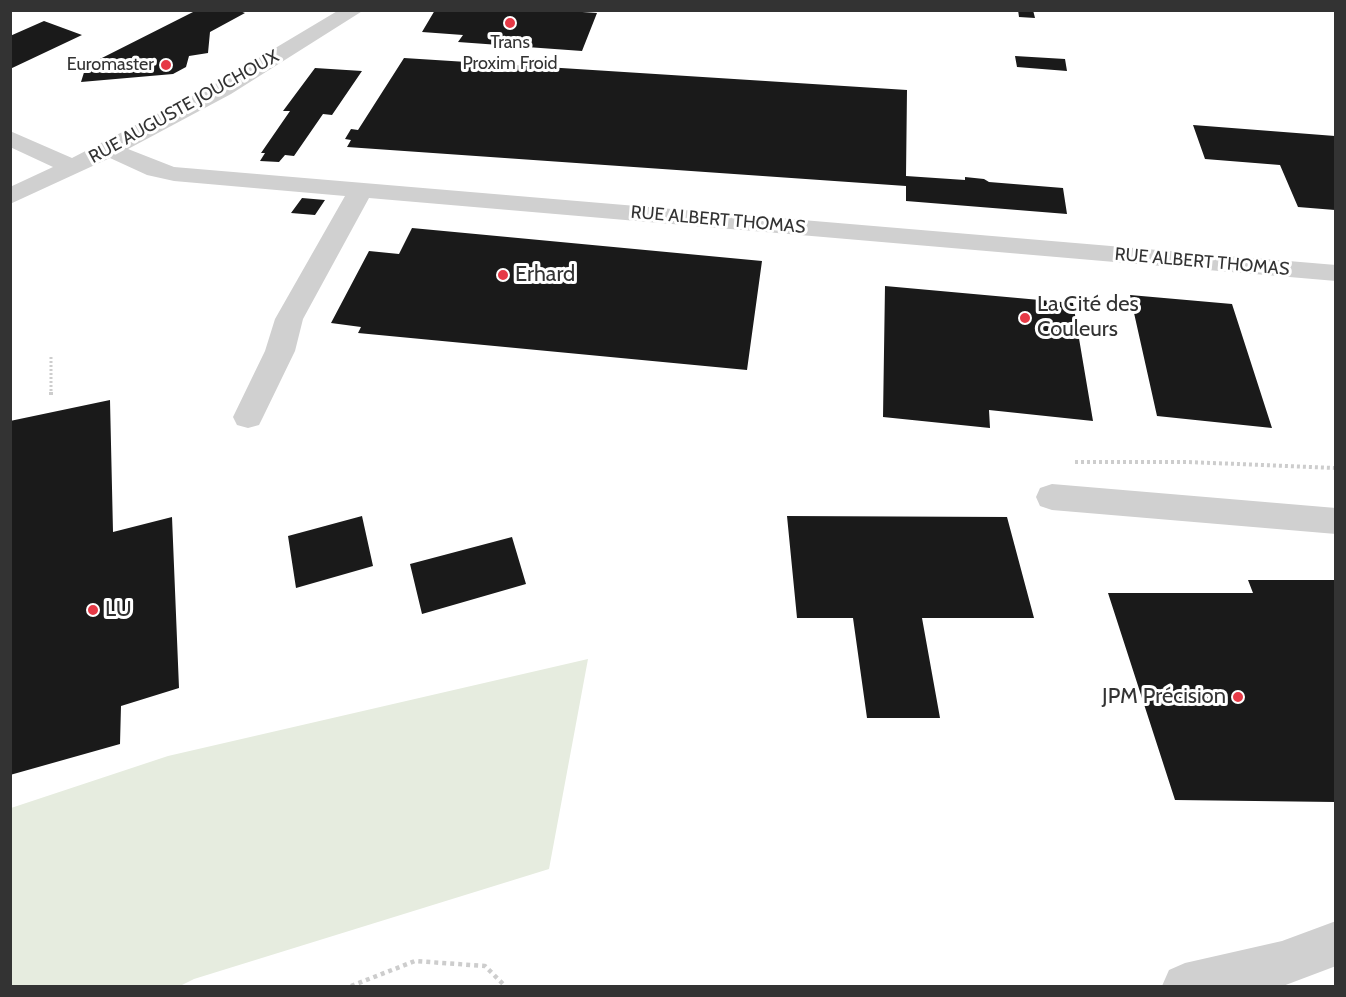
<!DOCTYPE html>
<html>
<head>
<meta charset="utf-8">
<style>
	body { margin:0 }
	#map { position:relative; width:1346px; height:997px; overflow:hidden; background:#fff; font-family:Cabin,sans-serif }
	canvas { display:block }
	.frame { position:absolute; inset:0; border:12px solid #333; pointer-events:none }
</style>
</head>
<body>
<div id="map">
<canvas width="1346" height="997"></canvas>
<div class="frame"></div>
</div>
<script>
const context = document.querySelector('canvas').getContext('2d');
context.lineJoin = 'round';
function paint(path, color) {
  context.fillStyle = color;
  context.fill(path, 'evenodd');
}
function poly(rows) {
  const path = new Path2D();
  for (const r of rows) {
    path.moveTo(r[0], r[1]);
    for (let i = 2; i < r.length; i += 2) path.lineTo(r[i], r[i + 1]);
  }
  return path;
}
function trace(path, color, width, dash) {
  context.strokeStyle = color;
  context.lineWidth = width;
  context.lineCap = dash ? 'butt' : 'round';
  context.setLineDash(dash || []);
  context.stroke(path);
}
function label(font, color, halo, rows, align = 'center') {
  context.font = font + ' Cabin,sans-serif';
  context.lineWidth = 6;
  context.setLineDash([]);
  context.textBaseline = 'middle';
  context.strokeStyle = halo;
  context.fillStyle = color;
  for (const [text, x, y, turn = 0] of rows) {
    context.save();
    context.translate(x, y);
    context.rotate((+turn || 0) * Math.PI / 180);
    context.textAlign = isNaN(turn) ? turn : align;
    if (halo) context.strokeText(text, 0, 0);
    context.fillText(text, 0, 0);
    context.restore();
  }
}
paint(poly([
	[588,659,549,869,194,979,180,986,11,986,11,808,168,756]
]), '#e6ecdf');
paint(poly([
	[197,10,237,10,245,13,210,32,208,53,189,56,186,67,173,74,81,82,86,66],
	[435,10,553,10,597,13,582,51,458,42,463,35,422,32],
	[1018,10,1033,10,1035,18,1019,17],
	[44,21,82,35,10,69,10,36],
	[1015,56,1065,59,1067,71,1017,67],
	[404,58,907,90,906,176,965,180,965,177,984,179,989,182,1063,188,1067,214,906,201,906,186,347,147,351,140,345,139,351,129,358,130],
	[315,68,362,71,332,115,323,114,294,156,285,155,279,162,260,161,265,153,261,153,290,111,283,111],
	[1193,125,1335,136,1335,210,1298,207,1280,165,1205,159],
	[302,198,325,200,315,215,291,213],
	[412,228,762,261,747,370,358,333,361,327,331,323,369,251,399,254],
	[885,286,1073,303,1093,421,989,410,990,428,883,417],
	[1130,295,1232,304,1272,428,1157,416],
	[110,400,113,532,172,517,179,688,121,706,120,744,10,775,10,421],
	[362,516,373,566,296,588,288,536],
	[787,516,1007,517,1034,618,922,618,940,718,867,718,853,618,797,618],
	[512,537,526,584,422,614,410,564],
	[1248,580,1335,580,1335,802,1175,800,1108,593,1253,593]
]), '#1a1a1a');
trace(poly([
	[51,357,51,393]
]), '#cdcdcd', 3, [2, 2]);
trace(poly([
	[51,392,51,397],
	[1075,462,1188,462,1336,468]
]), '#cdcdcd', 4, [3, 3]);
trace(poly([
	[351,986,415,961,485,966,505,986]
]), '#cdcdcd', 4.5, [4, 4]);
paint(poly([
	[339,10,364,10,231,94,128,149,174,167,1336,265,1336,281,369,198,303,319,295,351,263,417,259,425,248,428,237,425,233,417,265,351,275,319,345,196,174,181,147,175,110,158,10,204,10,187,53,167,10,147,10,131,72,158,215,84,339,10],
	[1052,484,1336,508,1336,534,1052,510,1040,506,1036,497,1040,488,1052,484],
	[1336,921,1336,966,1283,986,1162,986,1169,970,1185,963,1282,941,1336,921]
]), '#d0d0d0');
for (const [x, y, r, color] of [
	[510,23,6,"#e63946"],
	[166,65,6,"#e63946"],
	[503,275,6,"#e63946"],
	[1025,318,6,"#e63946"],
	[93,610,6,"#e63946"],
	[1238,697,6,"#e63946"]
]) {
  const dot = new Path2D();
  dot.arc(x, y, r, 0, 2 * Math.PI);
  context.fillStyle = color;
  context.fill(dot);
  trace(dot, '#fff', 2);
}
label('18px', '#333', '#fff', [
	["Trans",510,43],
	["Proxim Froid",510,64],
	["Euromaster",154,65,"right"]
]);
label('18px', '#333', '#fff', [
	["RUE AUGUSTE JOUCHOUX",184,107,-29],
	["RUE ALBERT THOMAS",718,220,5],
	["RUE ALBERT THOMAS",1202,262,5]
]);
label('22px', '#333', '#fff', [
	["Erhard",515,275],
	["La Cité des",1037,305],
	["Couleurs",1037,330],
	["LU",105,610],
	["JPM Précision",1226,697,"right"]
], 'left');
</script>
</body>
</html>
